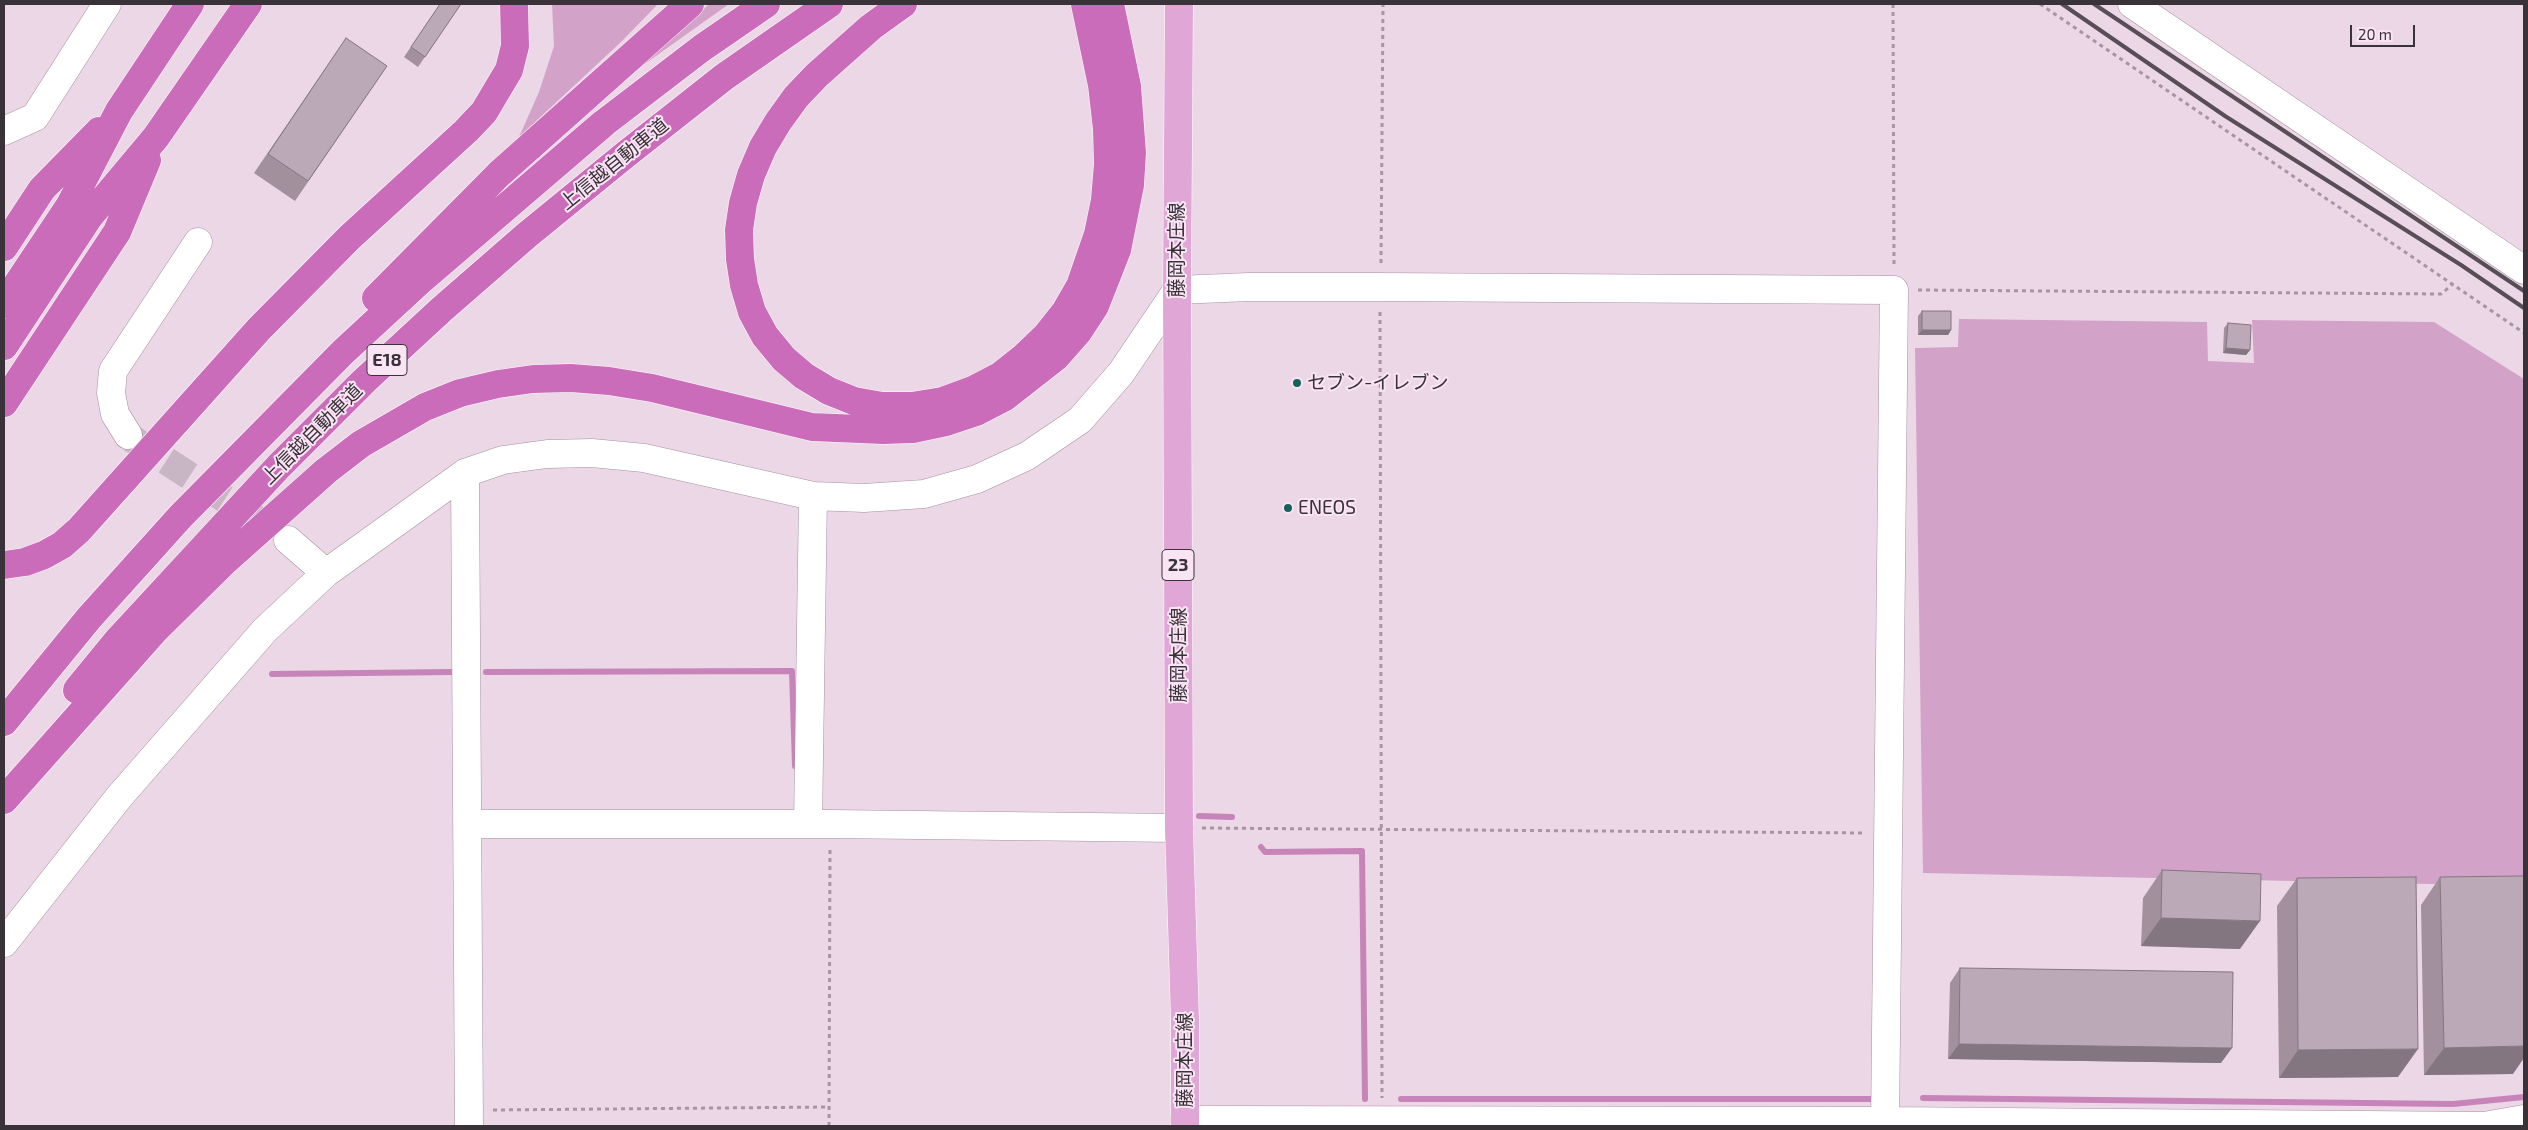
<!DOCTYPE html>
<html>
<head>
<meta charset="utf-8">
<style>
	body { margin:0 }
	#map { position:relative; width:2528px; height:1130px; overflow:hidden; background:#ecd7e7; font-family:"Exo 2",sans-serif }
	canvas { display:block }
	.frame { position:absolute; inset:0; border:5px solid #393238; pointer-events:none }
	.scale { position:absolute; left:2350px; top:25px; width:65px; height:22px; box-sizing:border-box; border:2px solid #393238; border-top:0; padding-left:6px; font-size:15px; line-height:18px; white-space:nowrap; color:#393238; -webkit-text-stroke:4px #f9e4f4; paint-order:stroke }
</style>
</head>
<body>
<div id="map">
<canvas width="2528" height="1130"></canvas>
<div class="frame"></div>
<div class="scale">20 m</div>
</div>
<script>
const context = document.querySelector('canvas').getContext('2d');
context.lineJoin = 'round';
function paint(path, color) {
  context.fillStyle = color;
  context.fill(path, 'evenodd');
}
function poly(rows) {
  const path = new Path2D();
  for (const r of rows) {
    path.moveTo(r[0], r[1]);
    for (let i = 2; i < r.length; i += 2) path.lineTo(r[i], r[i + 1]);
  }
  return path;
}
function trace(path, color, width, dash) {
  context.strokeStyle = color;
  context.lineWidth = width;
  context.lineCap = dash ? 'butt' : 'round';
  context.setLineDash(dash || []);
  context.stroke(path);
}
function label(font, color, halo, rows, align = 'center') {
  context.font = font + ' "Exo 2","Noto Sans JP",sans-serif';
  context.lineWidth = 4;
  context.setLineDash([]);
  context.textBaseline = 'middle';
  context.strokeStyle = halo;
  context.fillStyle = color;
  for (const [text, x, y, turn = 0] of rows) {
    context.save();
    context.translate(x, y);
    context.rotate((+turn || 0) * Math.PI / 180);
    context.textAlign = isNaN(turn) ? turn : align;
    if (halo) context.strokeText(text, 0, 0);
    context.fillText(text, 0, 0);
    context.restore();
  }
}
paint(poly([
	[552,4,658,4,621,42,519,137,539,92,554,46],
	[709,4,729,4,639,68,696,17],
	[1959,319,2207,322,2208,361,2254,363,2252,320,2434,322,2524,379,2524,886,1923,873,1915,348,1958,347]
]), '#d3a2c8');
trace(poly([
	[486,672,792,671,795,766],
	[272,674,452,672],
	[1199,816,1232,817],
	[1261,847,1265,852,1362,851,1365,1099],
	[1923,1098,2453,1104,2524,1097],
	[1401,1099,1877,1099]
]), '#c784b9', 6);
trace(poly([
	[131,438,259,521]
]), '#c8b6c4', 28, [28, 14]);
const minor = poly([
	[2132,4,2524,270],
	[4,131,35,117,107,4],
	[128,435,115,414,111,393,113,371,198,242],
	[465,473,469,1126],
	[288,540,326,573],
	[468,824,830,824,1179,828],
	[808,824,813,496],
	[4,943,119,797,265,630,326,573,465,473,503,460,547,454,592,453,644,458,813,496,864,498,924,494,977,479,1027,456,1080,420,1121,373,1177,290,1249,287,1380,287,1894,290,1885,1126],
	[1185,1120,1885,1121,2484,1126,2524,1119]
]);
const major = poly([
	[1179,4,1177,290,1179,828,1185,1020,1185,1126]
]);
const highway = poly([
	[903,4,871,27,817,75,796,97,778,122,763,147,751,175,743,203,739,230,740,259,744,285,752,312,765,336,784,359,804,376,829,391,854,401,882,406,912,406,943,401,973,390,1000,376,1024,357,1046,336,1065,312,1080,286,1098,234,1105,200,1108,164,1107,129,1102,85,1085,4],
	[4,247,42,189,99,131],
	[376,298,499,174,690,4],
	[4,304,70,205,119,111,190,4],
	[4,346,89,217,156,137,248,4],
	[4,403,117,232,147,160],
	[4,565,25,562,44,555,62,545,79,530,259,329,350,237,466,131,484,112,509,70,515,46,514,4],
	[77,690,118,640,279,466,364,381,442,309,527,235,625,155,724,77,829,4],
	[4,722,89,618,180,517,343,352,422,279,604,123,702,48,766,4],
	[4,800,156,629,225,561,326,471,361,444,425,407,460,393,498,384,533,379,571,378,609,381,652,388,812,427,883,430,913,429,946,422,976,412,1005,397,1056,357,1078,332,1095,306,1117,250,1130,185,1132,153,1127,86,1110,4]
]);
trace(minor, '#a4919f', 29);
trace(major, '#fff', 29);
trace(highway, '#fff', 29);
trace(poly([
	[1893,4,1894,266],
	[2040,4,2524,333],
	[1381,263,1383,4],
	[1918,290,2441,294,2453,284],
	[1380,312,1382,1098],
	[1202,828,1864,833],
	[493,1110,829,1107],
	[829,1126,830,847]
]), '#a696a2', 3, [4, 4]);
trace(minor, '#fff', 28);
trace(major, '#e0a7d6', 28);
trace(highway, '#cb6cba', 28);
trace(poly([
	[2062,4,2225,116,2461,265,2524,308],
	[2094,4,2524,291]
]), '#574e56', 4);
paint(poly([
	[440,4,461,4,418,67,404,57],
	[346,38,387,66,295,201,254,173],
	[1922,311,1951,330,1948,335,1918,335,1918,316],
	[2228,323,2250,350,2246,355,2223,353,2224,328],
	[2162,870,2240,949,2141,946,2143,898],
	[2440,877,2513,1074,2424,1075,2421,905],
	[2297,878,2398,1077,2279,1078,2277,906],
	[1960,968,2221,1063,1948,1059,1950,983]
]), '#a2919d');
paint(poly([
	[1922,330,1951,330,1948,335,1918,335],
	[2226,348,2250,350,2246,355,2223,353],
	[2161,918,2260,921,2240,949,2141,946],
	[1959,1044,2232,1048,2221,1063,1948,1059],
	[2524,1046,2524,1058,2513,1074,2424,1075,2444,1048],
	[2418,1049,2398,1077,2279,1078,2298,1050]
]), '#847680');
const building = poly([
	[440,4,461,4,425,57,411,47,440,4],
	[346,38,387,66,308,181,268,154,346,38],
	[1922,311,1951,311,1951,330,1922,330,1922,311],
	[2228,323,2251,325,2250,350,2226,348,2228,323],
	[2162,870,2261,874,2260,921,2161,918,2162,870],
	[2524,876,2524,1046,2444,1048,2440,877,2524,876],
	[2416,877,2418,1049,2298,1050,2297,878,2416,877],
	[1960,968,2233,972,2232,1048,1959,1044,1960,968]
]);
paint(building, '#bca9b7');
trace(building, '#847680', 1);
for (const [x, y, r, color] of [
	[1297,383,5,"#16625a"],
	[1288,508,5,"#16625a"]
]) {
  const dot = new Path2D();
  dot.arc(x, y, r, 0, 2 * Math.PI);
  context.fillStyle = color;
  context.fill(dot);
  trace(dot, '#f9e4f4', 2);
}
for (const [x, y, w] of [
	[387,360,40],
	[1178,565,32]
]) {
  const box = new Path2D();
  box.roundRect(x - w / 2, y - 15.5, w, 31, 4);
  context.fillStyle = '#f9e4f4';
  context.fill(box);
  trace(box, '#393238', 1);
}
label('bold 18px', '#393238', null, [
	["E18",387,360],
	["23",1178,565]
]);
label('19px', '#393238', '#f9e4f4', [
	["上信越自動車道",614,164,-39],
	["藤岡本庄線",1177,250,-90],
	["上信越自動車道",312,434,-45],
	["藤岡本庄線",1179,655,-90],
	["藤岡本庄線",1185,1060,-90]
]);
label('19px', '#393238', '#f9e4f4', [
	["セブン-イレブン",1307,383],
	["ENEOS",1298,508]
], 'left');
</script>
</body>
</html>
